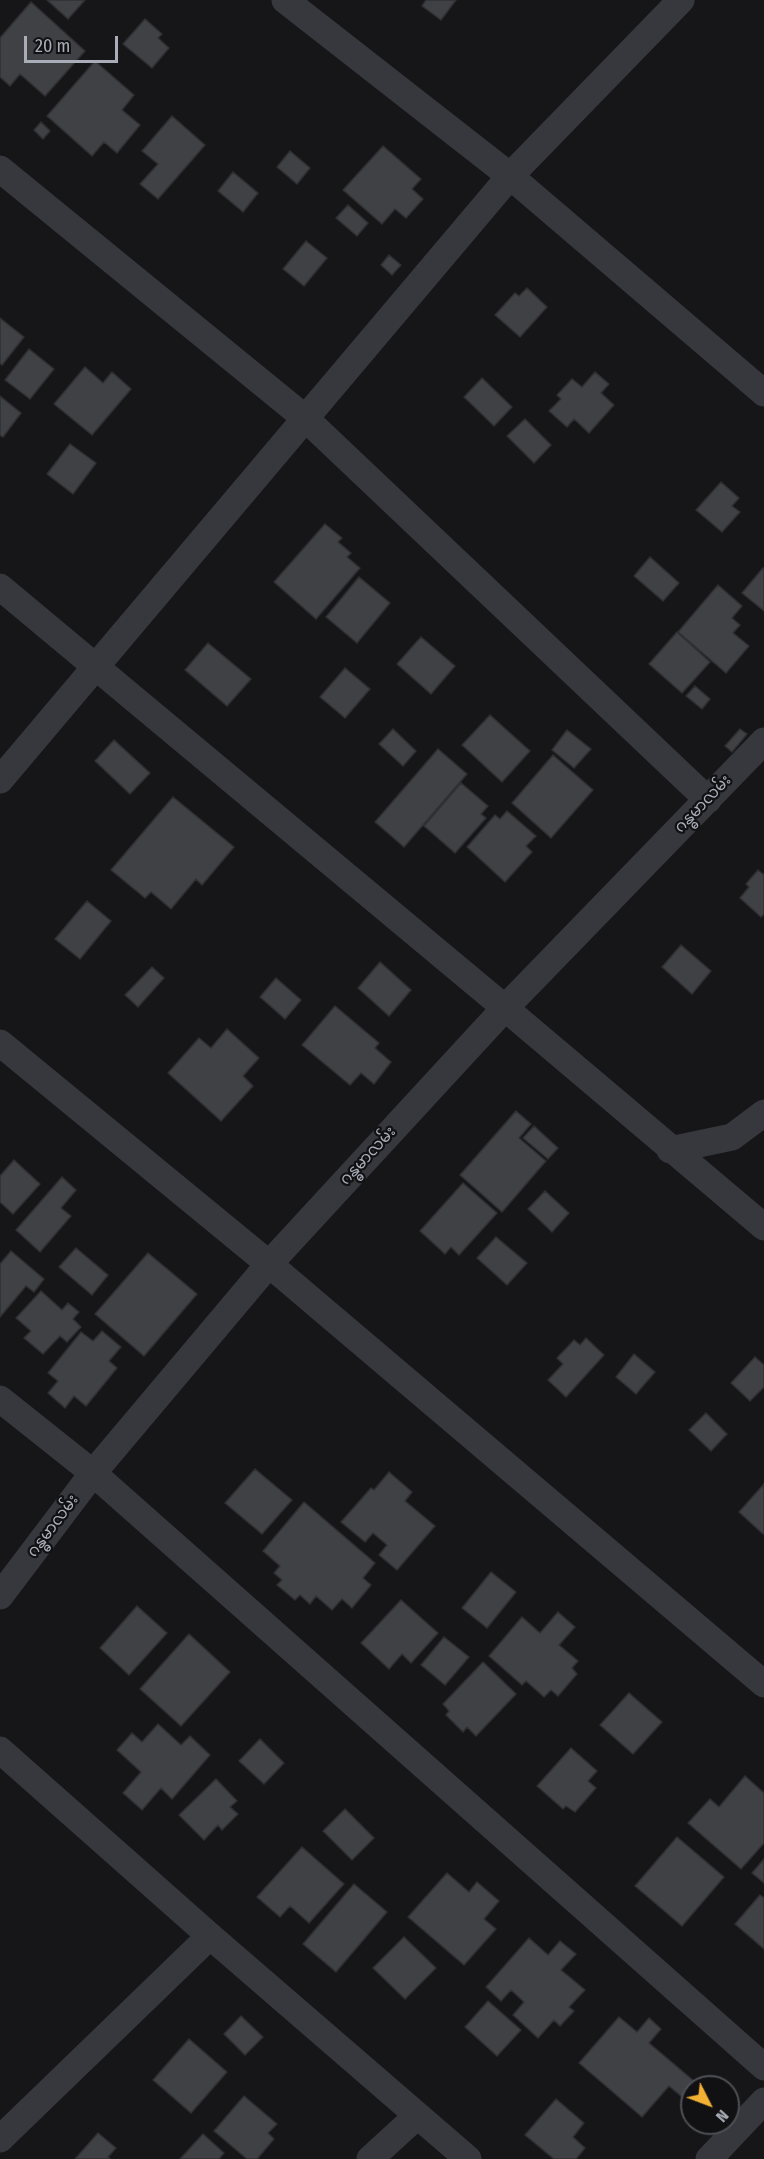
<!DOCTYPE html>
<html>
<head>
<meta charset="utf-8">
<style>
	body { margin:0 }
	#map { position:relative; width:764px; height:2159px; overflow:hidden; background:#161618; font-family:"Fira Sans Condensed",sans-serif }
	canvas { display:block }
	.north { position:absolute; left:680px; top:2075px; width:60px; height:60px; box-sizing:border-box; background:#111113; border:2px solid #4d4f55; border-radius:50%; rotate:132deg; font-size:16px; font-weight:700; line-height:24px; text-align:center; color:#a8adb8 }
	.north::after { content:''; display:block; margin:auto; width:21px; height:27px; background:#f2b134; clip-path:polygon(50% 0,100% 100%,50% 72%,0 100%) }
	.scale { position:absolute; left:24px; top:36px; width:94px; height:27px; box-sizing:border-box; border:3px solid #a8adb8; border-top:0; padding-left:8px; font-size:18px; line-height:21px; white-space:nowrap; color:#a8adb8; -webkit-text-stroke:4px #111113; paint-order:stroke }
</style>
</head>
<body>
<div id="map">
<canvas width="764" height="2159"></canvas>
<div class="north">N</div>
<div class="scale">20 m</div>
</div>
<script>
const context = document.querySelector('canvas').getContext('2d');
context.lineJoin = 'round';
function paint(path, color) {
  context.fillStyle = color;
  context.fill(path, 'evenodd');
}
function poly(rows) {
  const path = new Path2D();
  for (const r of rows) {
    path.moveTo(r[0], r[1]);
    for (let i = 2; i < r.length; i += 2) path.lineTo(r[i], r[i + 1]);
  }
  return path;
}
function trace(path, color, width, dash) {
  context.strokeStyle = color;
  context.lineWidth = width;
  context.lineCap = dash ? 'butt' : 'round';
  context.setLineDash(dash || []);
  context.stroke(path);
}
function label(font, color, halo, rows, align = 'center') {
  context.font = font + ' "Fira Sans Condensed","Noto Sans Myanmar",sans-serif';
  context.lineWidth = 4.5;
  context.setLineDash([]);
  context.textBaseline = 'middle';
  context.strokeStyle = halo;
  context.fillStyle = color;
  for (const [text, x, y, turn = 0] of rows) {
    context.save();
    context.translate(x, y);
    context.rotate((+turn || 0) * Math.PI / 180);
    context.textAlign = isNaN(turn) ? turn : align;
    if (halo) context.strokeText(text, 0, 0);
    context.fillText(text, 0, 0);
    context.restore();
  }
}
const building = poly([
	[47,0,85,0,68,19,47,0],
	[426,0,456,0,441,20,422,6,426,0],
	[31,2,85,51,45,96,20,74,10,86,0,77,0,38,31,2],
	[145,19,162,34,158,38,169,48,152,68,123,44,145,19],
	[95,61,134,95,122,110,140,125,117,153,104,142,92,156,47,116,95,61],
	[172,116,205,145,158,199,140,184,158,164,142,151,172,116],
	[41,122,50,131,43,139,34,130,41,122],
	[383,146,421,179,412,189,423,199,406,218,395,209,382,224,343,190,383,146],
	[290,151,310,168,297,184,277,167,290,151],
	[233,172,258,193,243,212,218,191,233,172],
	[348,205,368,223,357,236,336,218,348,205],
	[306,241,327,258,304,286,283,269,306,241],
	[389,255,401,265,392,275,381,265,389,255],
	[527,288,547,307,520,337,495,315,515,293,519,296,527,288],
	[0,318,24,337,2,365,0,363,0,318],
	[29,349,54,369,30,399,5,380,29,349],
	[85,367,103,383,112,372,131,389,92,435,54,404,85,367],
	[595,372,609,384,601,393,614,405,589,433,574,419,567,427,549,411,561,399,557,395,572,379,582,387,595,372],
	[482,378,512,407,494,426,464,397,482,378],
	[0,396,21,413,3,437,0,435,0,396],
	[525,419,551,445,534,463,507,436,525,419],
	[70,444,96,463,73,494,47,474,70,444],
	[721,482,739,498,732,506,740,512,722,532,696,510,721,482],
	[325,524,342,538,338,542,351,553,347,557,360,568,316,619,274,582,325,524],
	[650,557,679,583,663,601,634,576,650,557],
	[763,568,764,569,764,611,742,593,763,568],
	[359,577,390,603,357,643,326,617,359,577],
	[718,585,742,606,732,618,740,625,733,633,749,646,726,673,678,632,718,585],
	[677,632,710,662,682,693,649,664,677,632],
	[421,637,455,666,431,694,397,664,421,637],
	[208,643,251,679,227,706,185,670,208,643],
	[345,668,370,689,345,718,320,697,345,668],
	[695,686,710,699,702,709,686,696,695,686],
	[490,715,530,751,502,782,462,745,490,715],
	[393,729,416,751,403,766,379,744,393,729],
	[740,729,747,734,732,752,725,746,740,729],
	[567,730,591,749,574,768,552,750,567,730],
	[114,740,150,773,130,794,95,761,114,740],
	[438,749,467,774,404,847,375,822,438,749],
	[553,755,593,790,551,838,512,803,553,755],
	[461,783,488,806,481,814,486,818,455,853,424,826,461,783],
	[173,797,234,847,202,885,196,879,171,909,151,892,145,898,111,870,173,797],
	[507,811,536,836,526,846,532,852,505,882,467,847,495,815,500,819,507,811],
	[758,870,764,875,764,914,761,917,740,898,749,887,746,884,758,870],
	[87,901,111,921,80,959,55,939,87,901],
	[681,945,711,971,692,994,662,967,681,945],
	[380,962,411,990,389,1016,358,988,380,962],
	[152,967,164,978,138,1007,125,995,152,967],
	[276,978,301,1000,285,1019,260,997,276,978],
	[335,1006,379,1043,375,1048,391,1062,374,1084,361,1073,350,1085,302,1045,335,1006],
	[227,1029,259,1058,243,1076,253,1086,221,1121,168,1073,199,1038,211,1048,227,1029],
	[516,1111,531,1124,519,1138,546,1161,502,1212,460,1175,516,1111],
	[534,1126,558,1148,548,1159,523,1138,534,1126],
	[14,1160,40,1184,13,1214,0,1202,0,1176,14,1160],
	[62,1177,76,1190,61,1208,71,1216,40,1252,16,1230,62,1177],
	[463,1183,497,1213,459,1255,451,1247,445,1254,420,1231,463,1183],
	[545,1191,569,1213,552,1232,528,1209,545,1191],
	[496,1237,527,1263,507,1285,477,1258,496,1237],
	[76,1248,108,1275,92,1295,59,1267,76,1248],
	[11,1251,44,1279,34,1292,26,1286,0,1317,0,1264,11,1251],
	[148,1253,197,1294,144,1356,95,1314,148,1253],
	[41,1291,62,1310,68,1303,79,1312,73,1319,81,1327,67,1342,60,1336,43,1354,24,1338,31,1331,16,1318,41,1291],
	[102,1331,121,1347,109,1361,117,1368,86,1406,74,1396,65,1408,48,1393,58,1381,48,1373,81,1332,93,1341,102,1331],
	[586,1338,604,1355,566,1397,548,1380,563,1364,557,1358,574,1340,580,1345,586,1338],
	[634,1354,655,1372,636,1394,616,1377,634,1354],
	[755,1357,764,1365,764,1387,750,1401,731,1383,755,1357],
	[706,1413,727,1434,711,1451,689,1430,706,1413],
	[255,1469,292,1500,262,1534,225,1503,255,1469],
	[389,1472,412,1492,405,1501,435,1526,397,1570,379,1555,387,1545,373,1533,365,1542,341,1522,371,1488,374,1490,389,1472],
	[764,1484,764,1533,763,1534,739,1512,764,1484],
	[304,1502,375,1563,363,1578,371,1585,352,1608,342,1599,332,1610,316,1596,310,1604,300,1595,295,1600,277,1585,282,1580,274,1573,280,1566,263,1551,304,1502],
	[491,1572,516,1592,487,1628,462,1608,491,1572],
	[401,1600,438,1633,411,1663,402,1654,389,1669,361,1643,401,1600],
	[137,1606,167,1633,129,1675,100,1648,137,1606],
	[558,1612,575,1627,559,1645,578,1661,572,1668,577,1674,558,1696,551,1690,544,1697,526,1681,522,1685,489,1656,522,1617,540,1633,558,1612],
	[189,1634,230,1672,181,1726,140,1689,189,1634],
	[444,1637,469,1657,445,1685,421,1665,444,1637],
	[483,1662,516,1694,476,1736,467,1727,463,1732,446,1715,449,1711,443,1704,483,1662],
	[629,1693,662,1722,633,1754,600,1725,629,1693],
	[158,1724,181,1745,190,1736,210,1755,172,1799,161,1788,142,1810,123,1793,141,1772,117,1750,132,1733,142,1742,158,1724],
	[260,1739,284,1763,264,1784,239,1761,260,1739],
	[571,1748,597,1771,588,1781,596,1788,575,1812,566,1806,563,1809,537,1786,571,1748],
	[745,1776,764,1793,764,1843,741,1869,688,1823,710,1799,719,1807,745,1776],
	[216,1779,237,1801,230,1807,238,1814,222,1830,218,1825,204,1840,179,1815,216,1779],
	[345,1809,374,1838,352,1860,323,1831,345,1809],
	[677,1837,724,1877,682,1926,635,1886,677,1837],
	[302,1847,344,1884,309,1923,290,1906,280,1917,257,1897,302,1847],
	[764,1859,764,1883,752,1873,764,1859],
	[447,1873,469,1892,477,1882,499,1901,484,1919,496,1929,464,1965,408,1917,447,1873],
	[354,1884,387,1912,336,1972,303,1944,354,1884],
	[760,1895,764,1898,764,1949,735,1924,760,1895],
	[404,1937,436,1968,405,1999,373,1968,404,1937],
	[529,1938,548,1955,560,1941,576,1954,561,1970,585,1990,569,2007,574,2011,560,2026,554,2020,538,2038,513,2015,524,2002,511,1990,501,2001,486,1987,529,1938],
	[488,2001,521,2030,497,2056,465,2027,488,2001],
	[241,2016,263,2037,245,2055,224,2034,241,2016],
	[619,2017,637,2032,649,2018,661,2029,649,2043,701,2087,692,2087,692,2097,688,2102,669,2086,642,2117,579,2063,619,2017],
	[189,2039,227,2072,191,2113,153,2080,189,2039],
	[244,2096,277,2124,268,2133,274,2139,257,2159,247,2159,214,2131,244,2096],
	[556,2099,584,2123,573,2137,585,2148,576,2159,554,2159,525,2135,556,2099],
	[98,2133,116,2148,108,2157,110,2159,75,2159,98,2133],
	[203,2134,224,2153,219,2159,180,2159,203,2134]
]);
paint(building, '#404145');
trace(building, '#303034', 1.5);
trace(poly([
	[285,0,510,176,764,393],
	[0,169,305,418,708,800],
	[0,587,505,1008,764,1227],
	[0,780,510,176,681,0],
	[0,1043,269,1264,764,1684],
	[670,1150,732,1137,764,1113],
	[0,1399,93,1473,764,2067],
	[0,1596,93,1473,269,1264,505,1008,764,741],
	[0,1750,210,1936,468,2159],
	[0,2139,210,1936],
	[370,2159,417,2116],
	[709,2159,764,2101]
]), '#37383d', 27);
label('16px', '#a8adb8', '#111113', [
	["ဂန္ဓမာလမ်း",703,804,-46],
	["ဂန္ဓမာလမ်း",368,1156,-47],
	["ဂန္ဓမာလမ်း",53,1526,-53]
]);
</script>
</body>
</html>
